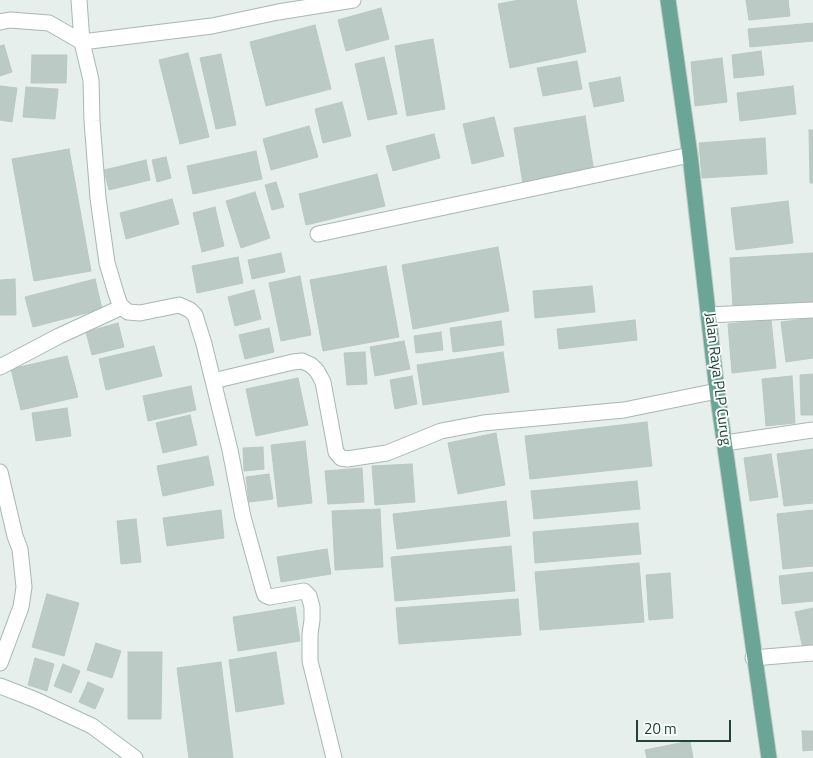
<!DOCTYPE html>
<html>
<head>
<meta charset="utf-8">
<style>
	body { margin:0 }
	#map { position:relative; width:813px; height:758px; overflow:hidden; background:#e6efeb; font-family:"Titillium Web",sans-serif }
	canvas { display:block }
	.scale { position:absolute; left:636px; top:720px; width:95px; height:22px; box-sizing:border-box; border:2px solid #24423a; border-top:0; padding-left:6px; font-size:15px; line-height:18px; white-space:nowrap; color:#24423a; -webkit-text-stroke:4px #f7fbf9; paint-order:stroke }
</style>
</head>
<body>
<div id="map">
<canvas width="813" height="758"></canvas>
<div class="scale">20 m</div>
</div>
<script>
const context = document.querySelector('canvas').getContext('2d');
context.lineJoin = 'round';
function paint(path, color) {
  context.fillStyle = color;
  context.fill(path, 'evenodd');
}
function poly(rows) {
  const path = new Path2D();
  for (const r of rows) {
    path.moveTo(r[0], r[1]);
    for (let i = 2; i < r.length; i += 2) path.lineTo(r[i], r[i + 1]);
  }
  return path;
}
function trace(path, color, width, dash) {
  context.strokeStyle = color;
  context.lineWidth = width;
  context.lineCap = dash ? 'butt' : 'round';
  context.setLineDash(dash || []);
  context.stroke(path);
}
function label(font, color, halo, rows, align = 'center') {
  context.font = font + ' "Titillium Web",sans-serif';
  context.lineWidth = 4;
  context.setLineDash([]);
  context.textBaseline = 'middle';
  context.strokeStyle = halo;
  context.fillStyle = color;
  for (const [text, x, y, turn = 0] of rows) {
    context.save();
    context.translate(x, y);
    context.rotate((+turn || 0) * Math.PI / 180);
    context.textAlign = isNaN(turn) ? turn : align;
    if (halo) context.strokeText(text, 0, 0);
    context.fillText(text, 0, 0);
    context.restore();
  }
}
const building = poly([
	[519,0,576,0,586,52,510,68,498,4,519,0],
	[746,0,788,0,790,16,749,20,746,0],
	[381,8,389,39,346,51,338,20,381,8],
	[813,23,813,41,750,47,748,29,813,23],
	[315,25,331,89,266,106,250,42,315,25],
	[433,39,445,109,407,116,395,46,433,39],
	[4,45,12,72,0,76,0,46,4,45],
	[761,51,764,75,734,78,732,55,761,51],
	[188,53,209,137,180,144,159,60,188,53],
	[221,54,236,125,216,129,200,58,221,54],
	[32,55,67,55,66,83,31,83,32,55],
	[384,57,397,114,368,120,355,64,384,57],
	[722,58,727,102,695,106,691,62,722,58],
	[577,61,582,89,543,96,537,68,577,61],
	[620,77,624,101,594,107,589,83,620,77],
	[0,86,17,88,12,122,0,120,0,86],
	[793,86,796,114,740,121,737,93,793,86],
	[26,87,58,89,55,119,23,117,26,87],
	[342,102,351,136,323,143,315,109,342,102],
	[585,116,594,172,523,184,514,128,585,116],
	[494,117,504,156,472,164,463,124,494,117],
	[309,126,318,157,271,170,263,139,309,126],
	[809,130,813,130,813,183,810,183,809,130],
	[434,134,440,158,393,171,386,146,434,134],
	[765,138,767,174,702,178,699,143,765,138],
	[69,149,91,271,34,281,12,159,69,149],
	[256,151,262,179,193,194,187,166,256,151],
	[166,157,171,178,157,182,152,160,166,157],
	[146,160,150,180,109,190,104,170,146,160],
	[377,174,385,206,306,225,299,194,377,174],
	[276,182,284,207,272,210,265,185,276,182],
	[255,192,270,238,241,248,226,201,255,192],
	[172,199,179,224,126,239,120,213,172,199],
	[788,201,793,243,736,250,731,208,788,201],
	[215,207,224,246,202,252,193,213,215,207],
	[498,247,509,311,413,329,402,265,498,247],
	[281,253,285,272,252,279,248,260,281,253],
	[813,253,813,303,733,308,730,258,813,253],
	[238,257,243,283,197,293,192,266,238,257],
	[386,266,399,337,323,351,310,280,386,266],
	[300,276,311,335,281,341,269,283,300,276],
	[15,279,16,315,0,315,0,280,15,279],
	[95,279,102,309,33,327,25,297,95,279],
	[592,286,595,312,535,318,533,291,592,286],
	[254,290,261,319,235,326,228,297,254,290],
	[813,318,813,358,786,362,781,322,813,318],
	[635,320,637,340,559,349,557,329,635,320],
	[771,320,776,368,732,373,728,324,771,320],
	[501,321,504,345,453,352,450,328,501,321],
	[118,323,124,347,92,355,86,332,118,323],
	[269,328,274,352,245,359,239,335,269,328],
	[441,332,443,350,416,353,414,336,441,332],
	[404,341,410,369,375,376,370,347,404,341],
	[154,346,162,376,106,390,99,359,154,346],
	[365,352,367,384,347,385,344,353,365,352],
	[503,352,509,392,423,405,417,365,503,352],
	[67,356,78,397,21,410,11,369,67,356],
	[813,374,813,415,801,415,800,375,813,374],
	[412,376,417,404,395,409,390,380,412,376],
	[792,376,795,423,766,426,762,379,792,376],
	[298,378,308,425,256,436,246,389,298,378],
	[191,386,196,410,148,421,143,396,191,386],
	[67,408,71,436,36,441,32,413,67,408],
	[190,415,197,445,163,453,156,423,190,415],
	[647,422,652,466,530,479,525,436,647,422],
	[496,433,505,485,458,494,448,443,496,433],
	[305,441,312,503,278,507,271,445,305,441],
	[263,447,264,469,244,471,243,448,263,447],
	[813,449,813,503,784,506,777,454,813,449],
	[771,454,778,497,750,501,744,458,771,454],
	[208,456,214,485,163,496,157,466,208,456],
	[412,464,415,502,375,505,372,466,412,464],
	[362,468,364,502,328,504,325,471,362,468],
	[269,474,273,499,249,502,246,477,269,474],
	[637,481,640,509,534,519,531,491,637,481],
	[506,501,510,536,397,549,393,514,506,501],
	[380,509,383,567,335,570,332,511,380,509],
	[221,510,224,538,167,546,163,518,221,510],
	[813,510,813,566,783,569,777,514,813,510],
	[136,519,141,562,121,564,117,521,136,519],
	[638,523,641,554,535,563,533,532,638,523],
	[511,546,515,591,395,601,391,557,511,546],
	[327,549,331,574,281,582,277,557,327,549],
	[639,563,644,622,540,630,535,572,639,563],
	[813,572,813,601,782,604,779,576,813,572],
	[670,573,673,618,649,620,646,575,670,573],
	[47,594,79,603,64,656,32,647,47,594],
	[518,599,521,635,399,644,396,608,518,599],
	[295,607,300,641,238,651,233,617,295,607],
	[813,608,813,647,803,649,795,612,813,608],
	[96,643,121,651,112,678,87,670,96,643],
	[128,652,162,652,161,719,128,719,128,652],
	[276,652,284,704,236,712,229,660,276,652],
	[35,658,54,664,47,691,28,685,35,658],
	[221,662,233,758,189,758,177,668,221,662],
	[63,664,80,671,71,693,54,686,63,664],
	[88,682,104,689,95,709,79,702,88,682],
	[802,731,813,731,813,750,803,751,802,731],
	[690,741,693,758,647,758,645,750,690,741]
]);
paint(building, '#bbcac4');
trace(building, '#b8c9c2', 1);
const street = poly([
	[79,0,82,42,91,80,92,121,98,198,107,263,116,293,120,305,128,312,140,313,179,305,190,310,195,315,204,344,230,450,243,517,263,589,265,595,270,597,304,591,309,596,312,607,312,620,310,634,310,661,334,758],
	[0,22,10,20,49,23,82,42,212,26,278,12,353,0],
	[318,234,690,155],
	[708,315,813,310],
	[0,367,59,336,122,307],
	[213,381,293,362,302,361,311,365,317,371,323,382,336,452,341,458,347,459,387,453,441,431,483,423,624,410,717,391],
	[725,443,813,430],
	[0,472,15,536,20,549,24,587,21,607,0,663],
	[753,658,813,653]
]);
const secondary = poly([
	[0,686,36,700,92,726,135,758]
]);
const primary = poly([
	[668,0,690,155,717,391,769,758]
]);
trace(street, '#a8b8b2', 17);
trace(secondary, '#a4bbb3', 17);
trace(primary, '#c2cac8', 17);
trace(street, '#fff', 15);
trace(secondary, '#fff', 15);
trace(primary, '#6aa596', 15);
label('15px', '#24423a', '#f7fbf9', [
	["Jalan Raya PLP Curug",717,379,83]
]);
</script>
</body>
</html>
